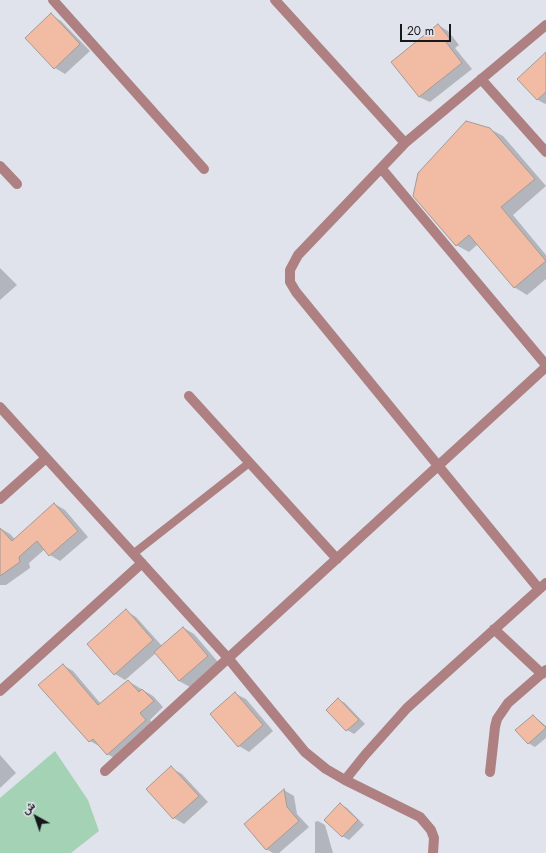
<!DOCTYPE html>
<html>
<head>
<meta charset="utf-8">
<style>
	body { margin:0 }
	#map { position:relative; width:546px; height:853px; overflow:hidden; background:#e0e3ec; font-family:Jost,Vazirmatn,sans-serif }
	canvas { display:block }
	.north { position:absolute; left:16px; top:797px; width:40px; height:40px; -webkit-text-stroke:3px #e0e3ec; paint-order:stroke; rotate:320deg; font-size:11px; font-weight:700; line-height:16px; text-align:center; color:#17181b }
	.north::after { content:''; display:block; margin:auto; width:14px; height:18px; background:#17181b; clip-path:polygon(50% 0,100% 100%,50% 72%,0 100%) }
	.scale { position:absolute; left:400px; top:24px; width:51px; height:18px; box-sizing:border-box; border:2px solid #17181b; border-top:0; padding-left:5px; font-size:12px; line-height:14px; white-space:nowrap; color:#17181b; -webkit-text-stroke:3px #e0e3ec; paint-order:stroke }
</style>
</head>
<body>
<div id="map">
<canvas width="546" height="853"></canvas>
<div class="north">ش</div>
<div class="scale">20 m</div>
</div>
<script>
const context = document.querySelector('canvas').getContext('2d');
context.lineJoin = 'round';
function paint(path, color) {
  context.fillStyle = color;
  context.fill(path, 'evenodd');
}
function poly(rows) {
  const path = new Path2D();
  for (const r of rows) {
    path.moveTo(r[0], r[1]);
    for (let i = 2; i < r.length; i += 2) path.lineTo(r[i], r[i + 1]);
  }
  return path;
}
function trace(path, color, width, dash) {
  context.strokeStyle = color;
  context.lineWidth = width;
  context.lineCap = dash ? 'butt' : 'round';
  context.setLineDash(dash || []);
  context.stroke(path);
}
paint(poly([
	[55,751,88,800,99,831,71,853,0,853,0,798]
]), '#a4d2b4');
paint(poly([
	[51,15,61,21,90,51,65,74,55,68],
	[438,25,448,31,459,45,455,48,472,69,430,102,419,97],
	[546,62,546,103,545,104,538,100,518,79],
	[490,129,503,136,546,186,513,215,546,255,546,279,527,295,514,287,478,244,469,252,456,245],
	[0,268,17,285,0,300],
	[55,504,65,510,88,537,60,561,50,555,45,549,29,563,30,568,6,585,0,585,0,528,10,534,15,539],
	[126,611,136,617,162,646,184,628,194,634,218,662,190,687,179,681,156,653,125,680,115,674],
	[63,665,73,671,101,704,128,681,153,696,163,707,150,720,155,726,118,760,107,754,101,747,90,741,40,685],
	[236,694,246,699,273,731,249,752,239,746],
	[338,699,345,703,365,724,354,734,347,730,327,710],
	[534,716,546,726,546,738,535,747,528,743],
	[0,755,16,773,0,788],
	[171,768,182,774,208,802,184,824,174,818],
	[284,790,294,796,297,814,309,827,279,853,273,853,266,849],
	[340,804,347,808,364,825,349,840,342,836],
	[318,821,325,825,333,853,315,853,315,822]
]), '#0003');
const building = poly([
	[51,13,80,44,54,69,25,38,51,13],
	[438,24,450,39,446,42,462,63,419,97,391,62,438,24],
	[546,52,546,92,537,100,517,79,546,52],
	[466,121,490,128,535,179,501,207,546,261,514,288,469,235,456,246,413,196,418,173,466,121],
	[54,503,78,531,49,556,37,541,19,557,20,562,0,576,0,528,12,541,54,503],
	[126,609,153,640,114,675,87,644,126,609],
	[183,627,208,656,179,681,154,652,183,627],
	[63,664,98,705,128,680,139,692,142,689,154,701,140,713,146,720,107,755,93,739,89,742,38,685,63,664],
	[235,692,263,725,238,747,210,714,235,692],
	[338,698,359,720,346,731,326,710,338,698],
	[533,715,546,728,528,744,515,730,533,715],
	[171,766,199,796,173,819,146,789,171,766],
	[284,789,287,807,299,821,266,850,244,824,284,789],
	[340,803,358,820,342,837,324,820,340,803]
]);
paint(building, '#f2bba4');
trace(building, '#a49a96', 1);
trace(poly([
	[133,554,249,463]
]), '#af8081', 8);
trace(poly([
	[53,0,204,169],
	[275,0,405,143],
	[481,79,546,152],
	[0,166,17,184],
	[381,168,546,365],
	[189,396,337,559],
	[0,407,228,658,305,752,326,769,345,780,420,817,431,830,434,838,433,853],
	[0,499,46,458],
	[539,589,296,292,290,282,290,270,298,255,405,143,546,25],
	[494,629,542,674],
	[0,691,142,563],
	[105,771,546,367],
	[490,772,495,727,497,719,508,703,546,670],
	[345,780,365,755,407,708,546,583]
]), '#af8081', 10);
</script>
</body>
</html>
